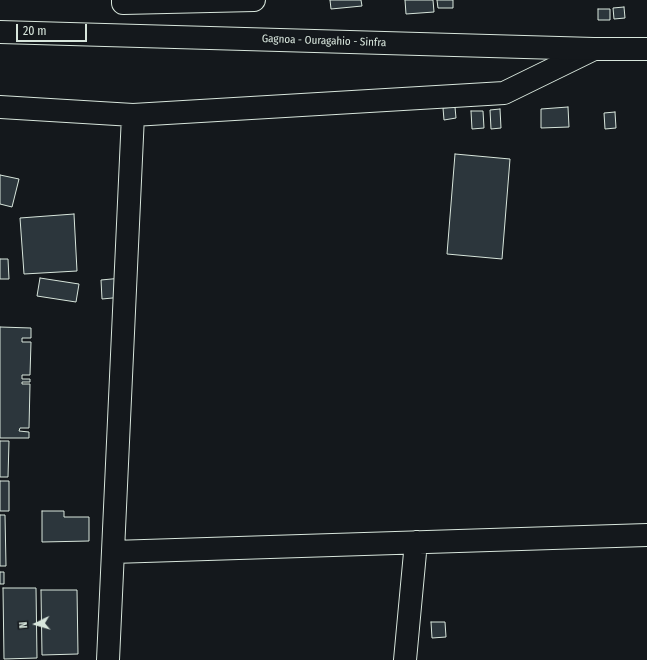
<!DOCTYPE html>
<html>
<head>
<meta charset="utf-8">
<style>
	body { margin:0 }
	#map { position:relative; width:647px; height:660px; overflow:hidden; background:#14181c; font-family:"Fira Sans Condensed",sans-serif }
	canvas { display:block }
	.north { position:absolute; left:16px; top:604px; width:40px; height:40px; -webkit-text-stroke:3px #14181c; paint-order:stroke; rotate:265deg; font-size:11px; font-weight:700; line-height:16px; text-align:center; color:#d8e6dc }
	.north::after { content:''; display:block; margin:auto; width:14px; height:18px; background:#d8e6dc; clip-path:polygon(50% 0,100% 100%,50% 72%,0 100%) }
	.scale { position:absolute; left:16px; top:24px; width:71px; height:18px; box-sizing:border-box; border:2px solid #d8e6dc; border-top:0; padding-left:5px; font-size:12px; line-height:14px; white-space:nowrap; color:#d8e6dc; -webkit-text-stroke:3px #14181c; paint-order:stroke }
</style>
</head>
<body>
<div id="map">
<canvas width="647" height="660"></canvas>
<div class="north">N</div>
<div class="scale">20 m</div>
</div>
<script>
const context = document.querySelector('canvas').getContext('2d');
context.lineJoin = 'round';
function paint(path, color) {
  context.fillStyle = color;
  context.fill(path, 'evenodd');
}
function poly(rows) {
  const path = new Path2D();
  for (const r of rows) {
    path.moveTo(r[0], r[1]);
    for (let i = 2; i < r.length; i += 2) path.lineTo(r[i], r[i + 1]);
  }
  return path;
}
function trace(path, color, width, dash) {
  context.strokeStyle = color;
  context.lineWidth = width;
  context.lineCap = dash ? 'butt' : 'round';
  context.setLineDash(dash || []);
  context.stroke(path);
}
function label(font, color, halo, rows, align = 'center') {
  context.font = font + ' "Fira Sans Condensed",sans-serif';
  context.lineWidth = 3;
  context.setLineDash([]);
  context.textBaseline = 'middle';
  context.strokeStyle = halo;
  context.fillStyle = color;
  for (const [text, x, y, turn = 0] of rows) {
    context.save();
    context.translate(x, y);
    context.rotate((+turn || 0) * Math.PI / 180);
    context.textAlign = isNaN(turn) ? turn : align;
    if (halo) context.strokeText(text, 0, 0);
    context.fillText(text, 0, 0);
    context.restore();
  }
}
const building = poly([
	[330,0,361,0,362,6,331,9,330,0],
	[405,0,433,0,434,12,406,14,405,0],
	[437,0,453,0,453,8,438,8,437,0],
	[624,7,625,18,614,19,613,8,624,7],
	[598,9,610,9,610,20,598,20,598,9],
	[455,107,456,118,444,120,443,108,455,107],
	[568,107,569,127,541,128,541,109,568,107],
	[500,109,501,128,491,129,490,110,500,109],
	[471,111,483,111,484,128,472,129,471,111],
	[615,112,616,128,605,129,604,113,615,112],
	[455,154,510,159,502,259,447,254,455,154],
	[0,175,19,179,12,207,0,204,0,175],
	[74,214,77,271,24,274,20,218,74,214],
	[0,259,8,259,9,279,0,279,0,259],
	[40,278,79,284,76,302,37,296,40,278],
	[122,278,123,297,102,299,101,280,122,278],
	[0,327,31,328,31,338,22,338,22,342,31,342,30,375,22,375,22,379,30,379,30,382,22,382,22,384,30,384,29,428,20,428,19,431,29,432,29,438,0,438,0,327],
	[0,441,9,441,8,477,0,477,0,441],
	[0,481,9,481,9,511,0,511,0,481],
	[42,511,64,511,64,517,89,517,89,541,42,542,42,511],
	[0,515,5,515,6,566,0,566,0,515],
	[0,572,4,572,4,584,0,584,0,572],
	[3,588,36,588,37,658,4,659,3,588],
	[41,590,77,590,78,654,42,655,41,590],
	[431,622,445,622,446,637,432,638,431,622]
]);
paint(building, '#2c363c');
trace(building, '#d8e6dc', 1);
const minor = poly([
	[123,0,123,3,254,0],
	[0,107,133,115,504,93,594,49],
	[113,552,647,535],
	[108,660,133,115],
	[405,660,416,542]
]);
const major = poly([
	[0,32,594,49,647,49]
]);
trace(minor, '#d8e6dc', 24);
trace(major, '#d8e6dc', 24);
trace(minor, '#14181c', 22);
trace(major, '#14181c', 22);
label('11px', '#d8e6dc', '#14181c', [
	["Gagnoa - Ouragahio - Sinfra",324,41,2]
]);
</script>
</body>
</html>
